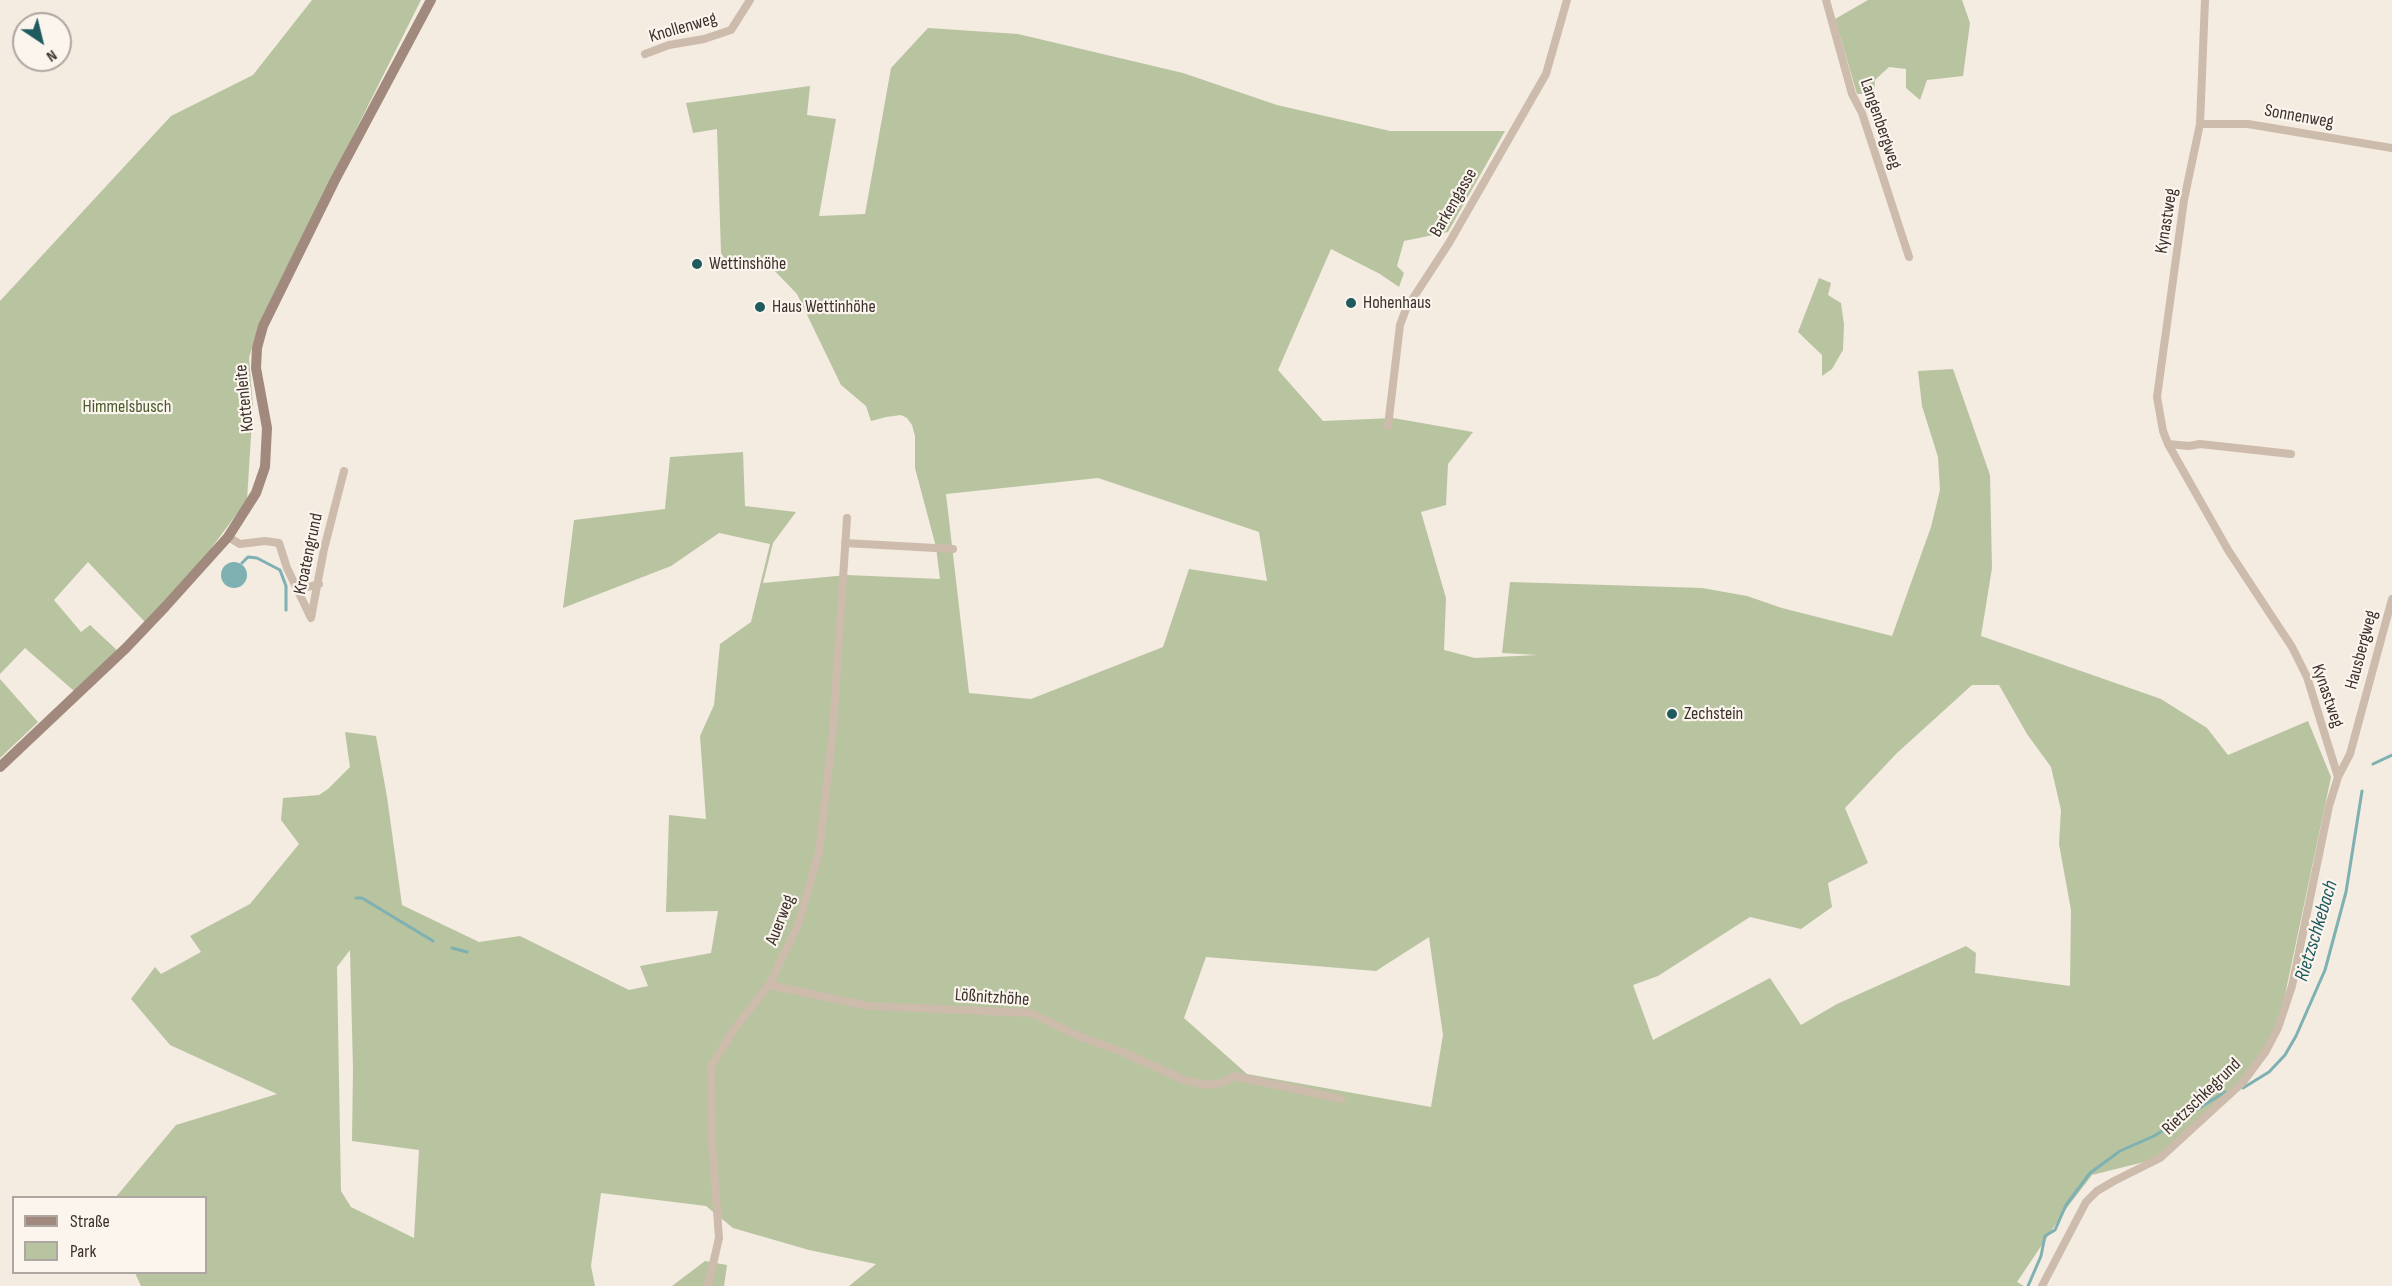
<!DOCTYPE html>
<html>
<head>
<meta charset="utf-8">
<style>
	body { margin:0 }
	#map { position:relative; width:2392px; height:1286px; overflow:hidden; background:#f4ebe1; font-family:"Sofia Sans Condensed",sans-serif }
	canvas { display:block }
	.legend { position:absolute; left:12px; top:1196px; width:195px; height:78px; box-sizing:border-box; background:#fbf5ee; border:2px solid #aea6a0; margin:0; padding:8px 10px; list-style:none; font-size:18px; color:#3b302b }
	.legend li { display:flex; align-items:center; gap:12px; height:30px }
	.legend b { width:30px; border:2px solid #aea6a0 }
	.north { position:absolute; left:12px; top:12px; width:60px; height:60px; box-sizing:border-box; background:#fbf5ee; border:2px solid #aea6a0; border-radius:50%; rotate:145deg; font-size:16px; font-weight:700; line-height:24px; text-align:center; color:#3b302b }
	.north::after { content:''; display:block; margin:auto; width:21px; height:27px; background:#1f5a5e; clip-path:polygon(50% 0,100% 100%,50% 72%,0 100%) }
</style>
</head>
<body>
<div id="map">
<canvas width="2392" height="1286"></canvas>
<ul class="legend">
<li><b style="height:8px;background:#a18a7d"></b>Straße</li>
<li><b style="height:16px;background:#b8c4a0"></b>Park</li>
</ul>
<div class="north">N</div>
</div>
<script>
const context = document.querySelector('canvas').getContext('2d');
context.lineJoin = 'round';
function paint(path, color) {
  context.fillStyle = color;
  context.fill(path, 'evenodd');
}
function poly(rows) {
  const path = new Path2D();
  for (const r of rows) {
    if (r.length === 3) {
      path.moveTo(r[0] + r[2], r[1]);
      path.arc(r[0], r[1], r[2], 0, 2 * Math.PI);
      continue;
    }
    path.moveTo(r[0], r[1]);
    for (let i = 2; i < r.length; i += 2) path.lineTo(r[i], r[i + 1]);
  }
  return path;
}
function trace(path, color, width, dash) {
  context.strokeStyle = color;
  context.lineWidth = width;
  context.lineCap = dash ? 'butt' : 'round';
  context.setLineDash(dash || []);
  context.stroke(path);
}
function label(font, color, halo, rows, align = 'center') {
  context.font = font + ' "Sofia Sans Condensed",sans-serif';
  context.lineWidth = 4.5;
  context.setLineDash([]);
  context.textBaseline = 'middle';
  context.strokeStyle = halo;
  context.fillStyle = color;
  for (const [text, x, y, turn = 0] of rows) {
    context.save();
    context.translate(x, y);
    context.rotate((+turn || 0) * Math.PI / 180);
    context.textAlign = isNaN(turn) ? turn : align;
    if (halo) context.strokeText(text, 0, 0);
    context.fillText(text, 0, 0);
    context.restore();
  }
}
paint(poly([
	[312,0,421,0,260,321,249,358,253,405,247,500,178,593,145,622,88,562,54,600,81,632,90,625,119,652,74,691,25,648,0,674,0,301,171,116,253,75],
	[1868,0,1962,0,1970,23,1963,76,1927,80,1920,100,1906,88,1906,69,1889,67,1875,80,1874,94,1857,94,1835,19],
	[928,28,1018,34,1183,73,1277,105,1390,131,1505,131,1448,232,1404,241,1397,266,1404,273,1399,287,1380,274,1331,249,1278,370,1323,421,1393,418,1473,432,1448,464,1446,505,1421,512,1446,598,1444,650,1475,658,1538,655,1502,653,1510,582,1702,588,1747,596,1782,608,1892,636,1931,527,1940,490,1938,457,1922,406,1918,371,1953,369,1990,475,1992,568,1981,636,2161,699,2207,728,2228,755,2308,721,2331,777,2278,1028,2243,1082,2160,1158,2092,1175,2066,1209,2017,1282,2024,1286,849,1286,876,1264,809,1250,733,1228,706,1206,601,1193,591,1266,595,1286,141,1286,135,1273,206,1272,206,1198,115,1198,176,1125,277,1094,170,1045,131,999,155,967,161,974,201,952,190,936,250,904,299,844,281,820,283,798,319,795,328,789,350,767,345,732,376,736,387,797,402,905,479,942,520,936,629,990,648,986,640,966,711,953,718,911,666,912,669,815,706,819,700,736,714,705,720,644,751,622,770,544,719,533,671,566,563,608,574,520,665,509,670,457,743,452,745,506,796,512,773,543,763,583,847,575,940,579,936,547,915,468,915,436,912,425,907,418,901,415,886,417,871,421,866,406,841,385,797,294,768,264,743,266,742,261,726,261,721,253,717,129,693,133,686,103,810,86,807,115,836,119,819,216,865,214,891,68],
	[1098,478,1259,532,1267,581,1189,569,1163,647,1031,699,969,693,946,494],
	[1972,685,1999,685,2027,734,2051,767,2061,810,2059,844,2071,910,2070,986,1975,973,1976,953,1966,946,1837,1004,1801,1025,1770,978,1653,1040,1633,985,1658,976,1750,917,1801,929,1832,907,1828,883,1868,863,1845,808,1897,753],
	[1429,937,1443,1035,1431,1107,1247,1074,1184,1018,1206,957,1376,971],
	[350,950,353,1069,352,1141,419,1150,414,1238,351,1207,341,1191,337,967],
	[1819,278,1831,283,1828,295,1841,303,1844,325,1843,350,1832,369,1822,376,1822,355,1798,332],
	[0,679,38,722,0,758],
	[705,1261,727,1265,724,1286,672,1286]
]), '#b8c4a0');
paint(poly([
	[234,575,13]
]), '#7fb0b2');
trace(poly([
	[242,563,248,557,257,558,280,570,286,586,286,610],
	[2373,764,2392,755],
	[356,898,362,898,433,941],
	[452,948,467,952],
	[2243,1088,2269,1072,2285,1055,2296,1036,2325,970,2346,892,2362,791],
	[2028,1286,2041,1256,2045,1236,2055,1230,2066,1205,2090,1173,2120,1151,2154,1136,2225,1092]
]), '#7fb0b2', 3);
trace(poly([
	[1826,0,1852,94,1862,113,1909,257],
	[2205,0,2200,124,2184,200,2157,397,2163,431,2168,444,2228,550,2292,647,2307,677,2338,777],
	[645,54,669,45,704,39,731,30,750,0],
	[2200,124,2248,124,2392,148],
	[1388,426,1400,325,1406,309,1449,243,1546,74,1567,0],
	[2168,444,2189,446,2200,444,2291,454],
	[228,537,240,544,265,541,279,543,287,568,311,618,324,549,344,471],
	[845,543,953,549],
	[297,590,319,584],
	[769,985,868,1006,1031,1013,1076,1035,1123,1052,1184,1080,1206,1085,1222,1083,1234,1076,1341,1099],
	[708,1286,719,1238,712,1142,711,1066,735,1028,769,985,798,925,819,852,833,730,847,518],
	[2042,1286,2086,1202,2097,1191,2114,1181,2160,1158,2243,1082,2266,1051,2278,1028,2292,986,2329,806,2338,777,2350,754,2392,599]
]), '#cdbbac', 8);
trace(poly([
	[0,767,126,648,165,607,228,537,256,493,265,467,267,428,256,368,257,348,263,326,335,180,431,0]
]), '#a18a7d', 10);
for (const [x, y, r, color] of [
	[697,264,6,"#1f5a5e"],
	[1351,303,6,"#1f5a5e"],
	[760,307,6,"#1f5a5e"],
	[1672,714,6,"#1f5a5e"]
]) {
  const dot = new Path2D();
  dot.arc(x, y, r, 0, 2 * Math.PI);
  context.fillStyle = color;
  context.fill(dot);
  trace(dot, '#fbf5ee', 2);
}
label('18px', '#3b302b', '#fbf5ee', [
	["Knollenweg",683,28,-16],
	["Sonnenweg",2299,117,10],
	["Langenbergweg",1880,124,71],
	["Barkengasse",1454,203,-60],
	["Kynastweg",2167,221,-81],
	["Kottenleite",245,398,-96],
	["Kroatengrund",309,554,-78],
	["Hausbergweg",2362,650,-75],
	["Kynastweg",2327,696,71],
	["Auerweg",781,920,-69],
	["Lößnitzhöhe",992,998,4],
	["Rietzschkegrund",2202,1097,-44]
]);
label('18px', '#3b302b', '#fbf5ee', [
	["Wettinshöhe",709,264],
	["Hohenhaus",1363,303],
	["Haus Wettinhöhe",772,307],
	["Zechstein",1684,714]
], 'left');
label('18px', '#4a5a2e', '#fbf5ee', [
	["Himmelsbusch",127,407]
]);
label('italic 20px', '#1f5a5e', '#fbf5ee', [
	["Rietzschkebach",2317,931,-73]
]);
</script>
</body>
</html>
